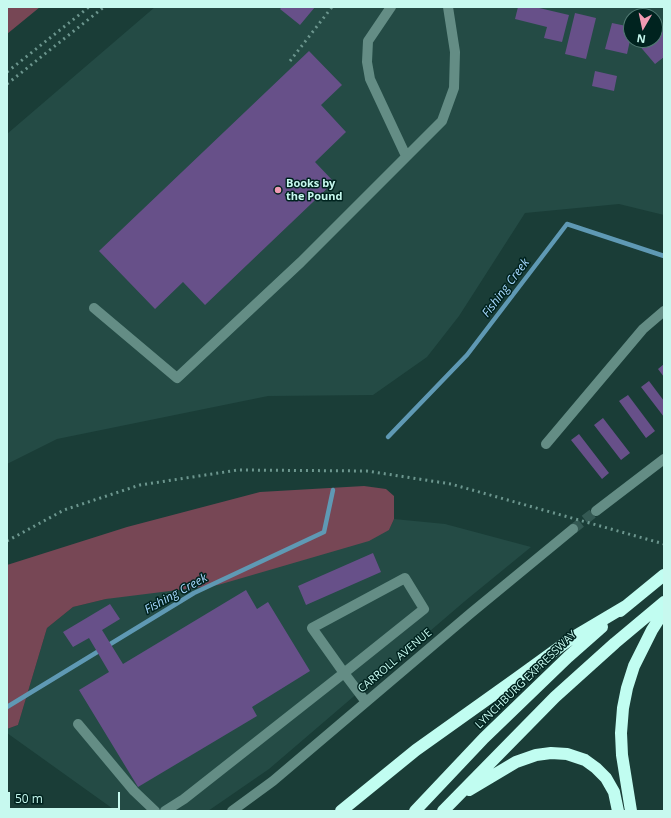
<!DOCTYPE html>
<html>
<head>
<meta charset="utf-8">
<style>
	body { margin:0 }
	#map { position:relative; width:671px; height:818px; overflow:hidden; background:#1a3d37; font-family:"Open Sans",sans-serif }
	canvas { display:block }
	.frame { position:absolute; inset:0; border:8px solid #c7f9ef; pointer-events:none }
	.north { position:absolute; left:623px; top:8px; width:40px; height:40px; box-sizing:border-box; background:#00231f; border:1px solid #507972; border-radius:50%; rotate:189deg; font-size:11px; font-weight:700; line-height:16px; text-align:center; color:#c7f9ef }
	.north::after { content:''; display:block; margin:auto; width:14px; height:18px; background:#f19ab2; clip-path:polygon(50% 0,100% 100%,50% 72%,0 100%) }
	.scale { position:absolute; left:8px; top:792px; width:112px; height:18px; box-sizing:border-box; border:2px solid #c7f9ef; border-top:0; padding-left:5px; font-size:12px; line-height:14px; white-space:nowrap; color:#c7f9ef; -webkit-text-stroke:3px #00231f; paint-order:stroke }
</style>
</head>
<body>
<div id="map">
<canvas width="671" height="818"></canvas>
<div class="frame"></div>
<div class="north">N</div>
<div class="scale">50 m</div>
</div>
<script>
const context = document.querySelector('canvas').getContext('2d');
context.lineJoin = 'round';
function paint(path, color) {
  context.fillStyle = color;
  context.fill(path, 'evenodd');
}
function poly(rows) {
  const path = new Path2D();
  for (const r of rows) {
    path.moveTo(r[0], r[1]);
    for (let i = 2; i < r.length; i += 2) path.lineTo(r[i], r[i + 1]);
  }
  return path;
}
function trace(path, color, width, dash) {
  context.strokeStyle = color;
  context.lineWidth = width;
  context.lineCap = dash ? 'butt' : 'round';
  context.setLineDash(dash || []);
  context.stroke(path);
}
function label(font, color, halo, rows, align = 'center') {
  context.font = font + ' "Open Sans",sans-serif';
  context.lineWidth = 3;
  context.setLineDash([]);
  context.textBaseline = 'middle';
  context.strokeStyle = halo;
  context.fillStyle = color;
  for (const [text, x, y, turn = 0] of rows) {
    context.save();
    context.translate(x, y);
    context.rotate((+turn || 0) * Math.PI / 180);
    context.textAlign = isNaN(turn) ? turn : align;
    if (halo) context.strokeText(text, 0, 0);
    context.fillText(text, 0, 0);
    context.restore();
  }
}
paint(poly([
	[155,7,664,7,664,215,619,204,525,213,459,316,427,357,373,395,268,396,57,439,7,464,7,134],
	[631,16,655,16,655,40,631,40],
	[394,519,445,524,531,547,465,601,269,769,208,811,116,811,7,733,7,729,18,725,47,628,73,607,389,530]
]), '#244b45');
paint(poly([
	[7,7,40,7,7,34],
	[364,486,386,489,394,496,394,519,389,530,369,541,218,585,106,599,73,607,47,628,18,725,7,729,7,565,127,527,260,492]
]), '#774755');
trace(poly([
	[388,437,467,355,567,224,664,256],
	[7,707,194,593,324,532,333,490]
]), '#5f99b4', 4.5);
paint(poly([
	[282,7,315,7,300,25,280,9],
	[518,7,535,7,569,15,562,42,544,38,547,27,515,19],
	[575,13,596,18,586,59,565,54],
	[612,23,631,27,631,36,627,54,605,49],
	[660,26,664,30,664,57,655,64,638,44,643,40,655,40,655,30],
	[309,51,342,85,321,105,346,132,315,162,334,182,205,305,183,282,155,309,99,251],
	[595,71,617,76,614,91,592,86],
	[664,364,664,377,658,369],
	[649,381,664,401,664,417,641,387],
	[628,395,655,431,646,438,619,401],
	[603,418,630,453,621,460,594,425],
	[579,434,609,473,602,479,571,440],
	[373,553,381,572,306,605,298,586],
	[246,590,257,609,268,602,310,671,252,707,257,716,138,787,79,690,109,672,89,638,73,647,63,632,110,604,120,619,102,630,123,664]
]), '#675089');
trace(poly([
	[573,529,596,511]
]), '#345953', 10, [10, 5]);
trace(poly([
	[391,7,368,41,367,62,370,79,406,156],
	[94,308,177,378,301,262,442,121,454,88,455,52,448,7],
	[546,444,643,329,664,311],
	[596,511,664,459],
	[78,724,134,791,155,811],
	[165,811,184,799,344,673,424,609,405,578,312,628,344,673,366,702],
	[232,811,273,781,471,613,573,529]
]), '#648d85', 10);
trace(poly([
	[620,611,664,575],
	[469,790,516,762,536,755,551,753,567,754,585,760,596,768,606,778,614,792,618,811],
	[341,811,416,750,517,678,572,638,626,606],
	[415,811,484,738,568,657,602,627],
	[443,811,555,697,615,643,664,602],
	[631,811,622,755,621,733,623,708,627,688,634,666,652,630,664,611]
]), '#c1fdf1', 12);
trace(poly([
	[290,61,332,7],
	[7,72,89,7],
	[7,84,104,7],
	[7,541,64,510,140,485,238,470,367,471,451,484,664,544]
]), '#6c968e', 3, [2, 4]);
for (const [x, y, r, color] of [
	[278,190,4,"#f19ab2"]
]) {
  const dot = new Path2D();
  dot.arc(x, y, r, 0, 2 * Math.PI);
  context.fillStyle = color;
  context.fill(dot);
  trace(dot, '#00231f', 1.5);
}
label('bold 11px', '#c7f9ef', '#00231f', [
	["Books by",286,184],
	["the Pound",286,197]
], 'left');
label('11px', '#c7f9ef', '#00231f', [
	["CARROLL AVENUE",395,661,-40],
	["LYNCHBURG EXPRESSWAY",526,680,-44]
]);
label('italic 12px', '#a6d8fe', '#00231f', [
	["Fishing Creek",506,288,-53],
	["Fishing Creek",176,594,-29]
]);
</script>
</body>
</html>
